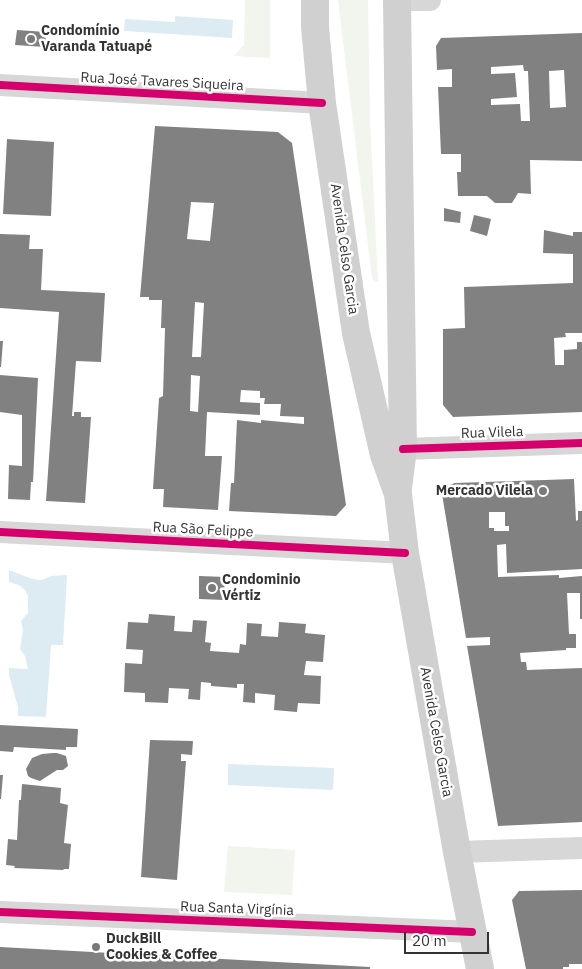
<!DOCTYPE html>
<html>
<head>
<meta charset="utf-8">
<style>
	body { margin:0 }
	#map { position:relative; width:582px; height:969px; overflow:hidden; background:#fff; font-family:"IBM Plex Sans",sans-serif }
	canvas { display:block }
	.scale { position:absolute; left:404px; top:932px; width:85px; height:22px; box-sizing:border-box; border:2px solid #333; border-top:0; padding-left:6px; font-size:15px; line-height:18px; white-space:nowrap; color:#333; -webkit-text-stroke:4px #fff; paint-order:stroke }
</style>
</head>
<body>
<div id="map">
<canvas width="582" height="969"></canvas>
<div class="scale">20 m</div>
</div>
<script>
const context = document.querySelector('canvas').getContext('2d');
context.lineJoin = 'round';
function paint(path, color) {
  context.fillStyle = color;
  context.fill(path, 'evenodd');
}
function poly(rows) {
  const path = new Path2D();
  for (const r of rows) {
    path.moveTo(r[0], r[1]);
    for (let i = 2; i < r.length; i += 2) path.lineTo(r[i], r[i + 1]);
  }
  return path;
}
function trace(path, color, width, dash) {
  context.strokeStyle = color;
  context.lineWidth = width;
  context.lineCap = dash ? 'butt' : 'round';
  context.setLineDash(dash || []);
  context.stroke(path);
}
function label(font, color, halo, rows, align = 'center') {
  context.font = font + ' "IBM Plex Sans",sans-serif';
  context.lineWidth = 5;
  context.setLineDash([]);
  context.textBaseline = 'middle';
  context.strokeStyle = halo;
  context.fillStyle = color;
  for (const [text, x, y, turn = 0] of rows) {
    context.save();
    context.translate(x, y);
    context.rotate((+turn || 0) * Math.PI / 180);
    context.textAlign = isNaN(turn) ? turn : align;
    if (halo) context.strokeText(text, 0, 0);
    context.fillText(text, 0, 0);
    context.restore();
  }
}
paint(poly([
	[245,0,270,0,270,58,234,56,244,45],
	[338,0,368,0,370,119,378,282,374,281,372,278],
	[228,846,295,850,292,895,224,892]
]), '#f1f5ed');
paint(poly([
	[175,16,233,20,232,38,124,31,125,19,175,22],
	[9,570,32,579,42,580,51,576,67,575,63,645,51,645,46,717,18,716,18,707,9,675,9,668,28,669,25,656,20,649,23,630,21,621,28,613,28,596,25,590,19,585,9,582],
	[228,764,334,768,333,790,228,785]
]), '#ddebf3');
paint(poly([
	[17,30,46,32,45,47,15,45],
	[582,33,582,161,530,160,531,194,518,193,512,203,495,203,487,196,458,196,457,172,461,172,461,154,441,154,438,87,452,87,452,69,437,70,436,46,441,38],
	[523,65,524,71,528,71,530,121,521,121,520,104,491,105,491,99,517,97,515,73,491,74,491,67],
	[564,70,566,107,550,108,549,71],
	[155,126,278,132,292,143,346,505,336,516,229,511,231,483,234,483,237,420,261,423,261,420,304,424,304,417,280,416,281,404,264,404,265,398,260,398,260,391,241,390,240,402,260,403,260,415,207,412,205,456,222,456,218,510,163,507,164,489,153,489,159,398,163,396,165,328,161,328,162,300,149,300,149,297,140,297],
	[191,202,214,203,210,241,187,239],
	[195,302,204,303,201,357,192,357],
	[191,375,200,376,198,412,190,411],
	[7,139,54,142,51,216,3,214],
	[444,208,461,212,460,223,444,221],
	[474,215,491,219,487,236,470,231],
	[544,230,573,236,573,232,582,232,582,333,565,333,566,337,554,338,555,365,564,365,564,350,577,349,577,342,582,342,582,412,453,417,443,405,443,329,465,328,464,287,573,283,573,254,543,253],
	[0,234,30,235,29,249,43,249,41,290,105,293,101,362,76,361,72,416,74,416,74,412,81,412,81,417,91,417,85,503,46,501,59,312,0,308],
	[0,341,3,341,1,367,0,367],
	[0,375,38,378,33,482,31,482,30,500,8,499,9,465,22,466,22,415,0,412],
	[574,479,576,521,578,520,578,511,582,511,582,569,507,573,506,544,497,545,498,577,559,575,559,578,582,576,582,619,580,619,580,593,567,593,569,634,576,634,576,648,566,648,566,650,520,653,521,662,526,662,527,670,582,668,582,822,498,826,467,646,490,645,490,637,466,638,442,494,446,486,455,483],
	[489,512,505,512,505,526,509,526,509,531,494,531,494,528,489,528],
	[199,576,225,577,224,600,199,599],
	[149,614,175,616,174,631,192,632,193,620,207,621,205,642,211,643,210,651,239,653,240,644,246,645,247,623,262,624,261,636,278,637,279,622,306,624,305,633,325,635,323,662,306,661,304,675,321,676,320,704,298,703,297,712,274,710,275,695,255,693,255,703,243,702,244,684,237,684,237,688,211,686,211,683,201,682,200,700,188,699,189,689,169,688,168,703,145,702,145,693,124,692,125,663,142,664,143,650,126,649,128,622,148,623],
	[0,725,78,729,77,747,66,747,66,750,14,747,13,752,0,751],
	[150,740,193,741,192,755,181,754,181,761,186,761,177,880,141,877],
	[53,753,57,753,66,756,68,766,63,770,57,770,40,781,31,778,28,776,26,769,32,758,42,754],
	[0,775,3,775,1,799,0,799],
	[22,784,61,788,60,803,68,805,64,843,71,844,69,869,64,869,63,870,14,868,15,866,6,865,8,839,17,840,19,800,21,800],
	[582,890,582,964,569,964,569,967,563,967,563,969,526,969,512,900,519,891],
	[0,947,370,967,370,969,0,969]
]), '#818181');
trace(poly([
	[397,0,430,0],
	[0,85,322,103],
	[403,449,582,443],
	[0,532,405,553],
	[457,852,582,848],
	[0,912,472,932]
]), '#d7d7d7', 22);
trace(poly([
	[315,0,315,27,322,103,356,333,384,455,398,494,405,553,457,852,480,969],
	[397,0,403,449,398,488]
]), '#d0d0d0', 28);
trace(poly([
	[0,85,322,103],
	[403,449,582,443],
	[0,532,405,553],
	[0,912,472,932]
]), '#d6006c', 8);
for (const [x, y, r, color] of [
	[31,39,5,"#7a7a7a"],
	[543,491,5,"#7a7a7a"],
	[212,588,5,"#7a7a7a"],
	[96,947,5,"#7a7a7a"]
]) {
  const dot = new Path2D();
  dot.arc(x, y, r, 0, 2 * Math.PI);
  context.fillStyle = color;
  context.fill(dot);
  trace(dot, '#fff', 2);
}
label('bold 14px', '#333', '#fff', [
	["Condomínio",41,31],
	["Varanda Tatuapé",41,47],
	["Mercado Vilela",533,491,"right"],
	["Condominio",222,580],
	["Vértiz",222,596],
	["DuckBill",106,939],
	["Cookies & Coffee",106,955]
], 'left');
label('14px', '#333', '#fff', [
	["Rua José Tavares Siqueira",162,82,3],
	["Avenida Celso Garcia",344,249,82],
	["Rua Vilela",492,433,-2],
	["Rua São Felippe",203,530,3],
	["Avenida Celso Garcia",436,732,80],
	["Rua Santa Virgínia",237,909,2]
]);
</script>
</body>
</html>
